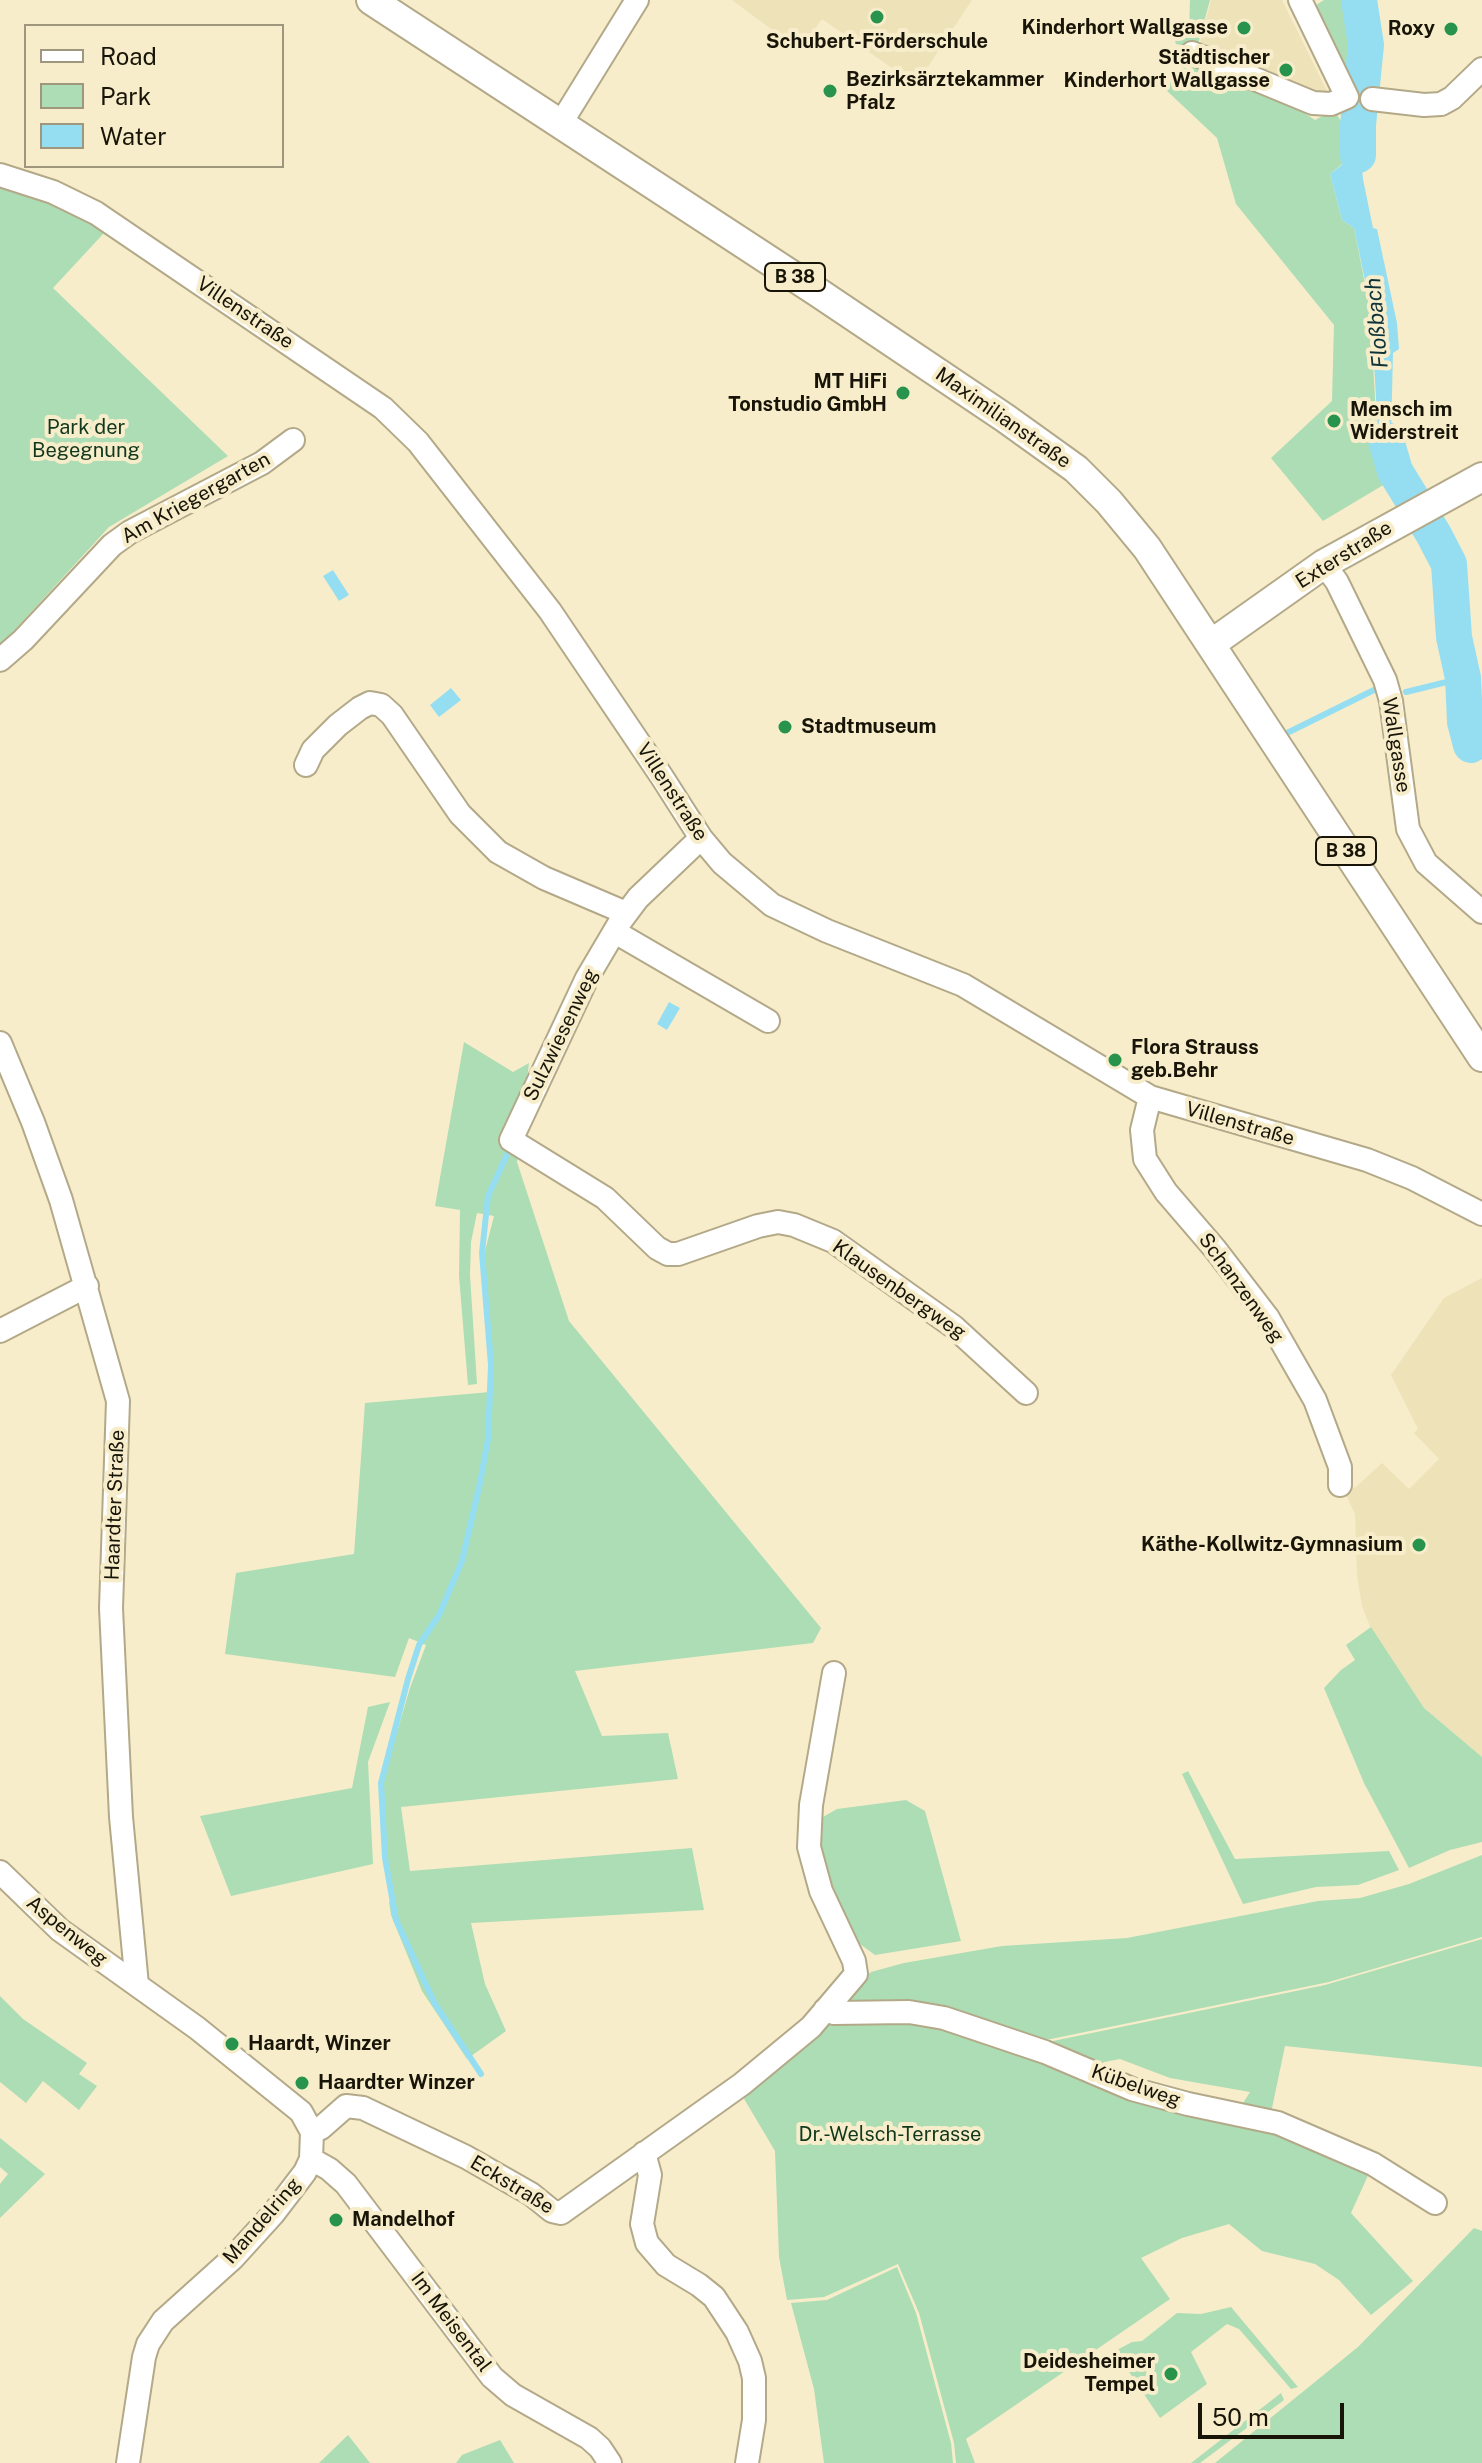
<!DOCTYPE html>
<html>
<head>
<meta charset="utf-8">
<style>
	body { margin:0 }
	#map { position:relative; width:1482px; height:2463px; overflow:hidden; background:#f7edcb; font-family:"Public Sans",sans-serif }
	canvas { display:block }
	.legend { position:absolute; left:24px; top:24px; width:260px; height:144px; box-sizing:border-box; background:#f7edcb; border:2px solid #9e977d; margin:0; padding:10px 14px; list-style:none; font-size:24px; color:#181508 }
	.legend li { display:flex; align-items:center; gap:16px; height:40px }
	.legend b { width:40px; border:2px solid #9e977d }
	.scale { position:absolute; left:1198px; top:2403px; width:146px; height:36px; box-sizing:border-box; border:4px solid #181508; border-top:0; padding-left:10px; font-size:24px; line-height:28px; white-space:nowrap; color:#181508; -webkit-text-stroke:6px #f7edcb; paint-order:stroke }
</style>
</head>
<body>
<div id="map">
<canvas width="1482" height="2463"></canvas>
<ul class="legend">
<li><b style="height:10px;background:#fff"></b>Road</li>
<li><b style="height:22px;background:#acddb5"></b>Park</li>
<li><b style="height:22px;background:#95def1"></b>Water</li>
</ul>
<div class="scale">50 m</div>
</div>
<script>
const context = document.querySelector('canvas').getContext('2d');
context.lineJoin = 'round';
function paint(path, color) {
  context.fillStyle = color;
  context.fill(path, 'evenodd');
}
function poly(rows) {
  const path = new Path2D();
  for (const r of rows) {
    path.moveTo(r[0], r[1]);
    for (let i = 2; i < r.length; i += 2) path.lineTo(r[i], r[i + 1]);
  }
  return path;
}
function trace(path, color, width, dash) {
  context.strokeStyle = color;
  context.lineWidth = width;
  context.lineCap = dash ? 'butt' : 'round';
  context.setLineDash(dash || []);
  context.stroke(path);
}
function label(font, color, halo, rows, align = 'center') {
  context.font = font + ' "Public Sans",sans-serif';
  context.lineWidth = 8;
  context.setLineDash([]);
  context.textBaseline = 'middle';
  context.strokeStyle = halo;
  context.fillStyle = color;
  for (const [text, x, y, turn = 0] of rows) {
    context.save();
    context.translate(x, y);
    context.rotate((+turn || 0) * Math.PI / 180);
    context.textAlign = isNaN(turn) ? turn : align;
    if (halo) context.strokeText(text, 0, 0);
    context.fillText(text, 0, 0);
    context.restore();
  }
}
paint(poly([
	[732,0,972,0,916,85,822,19,799,50],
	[1211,0,1282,0,1328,93,1321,97,1199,47],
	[1482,1278,1482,1757,1424,1708,1371,1629,1362,1606,1357,1576,1355,1514,1345,1493,1357,1486,1382,1463,1409,1489,1439,1459,1414,1433,1418,1429,1391,1375,1444,1298]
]), '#eee2b8');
paint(poly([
	[1190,0,1210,0,1197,48,1176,44,1175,41,1189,31],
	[1324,0,1354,0,1360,42,1354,83,1345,83,1310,9],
	[1189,60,1277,95,1315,120,1334,110,1349,134,1347,160,1330,174,1342,220,1354,228,1370,309,1378,451,1390,481,1323,521,1271,458,1332,401,1334,325,1236,204,1217,138,1165,89],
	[0,184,48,200,102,226,104,233,53,288,228,456,109,527,0,646],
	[464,1042,513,1072,529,1063,517,1162,569,1321,821,1628,813,1643,575,1671,602,1736,668,1733,678,1779,401,1807,410,1871,692,1848,704,1910,471,1923,485,1984,506,2031,467,2059,422,1991,391,1915,389,1901,394,1902,385,1858,382,1783,410,1688,426,1645,409,1638,395,1677,225,1654,236,1573,354,1554,365,1403,490,1392,492,1365,484,1255,494,1216,477,1213,471,1242,470,1275,477,1384,468,1385,459,1276,460,1210,435,1206],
	[1371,1627,1424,1708,1482,1757,1482,1842,1450,1850,1409,1868,1364,1783,1324,1688,1341,1670,1355,1660,1346,1645],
	[390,1702,368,1762,373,1864,231,1896,200,1816,352,1788,368,1707],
	[1188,1771,1235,1859,1389,1851,1399,1870,1358,1885,1316,1887,1243,1904,1182,1774],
	[906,1800,925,1811,961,1941,875,1955,853,1939,824,1867,816,1821,837,1809],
	[1482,1855,1482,1937,1329,1982,1046,2040,945,2009,852,2004,845,1997,871,1972,904,1963,1002,1946,1127,1938,1318,1901,1360,1898,1409,1884],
	[1482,1939,1482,2067,1285,2046,1271,2113,1242,2105,1250,2092,1170,2078,1120,2059,1094,2064,1048,2042,1325,1985],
	[0,1996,23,2019,87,2063,79,2074,97,2086,79,2110,43,2081,26,2103,0,2082],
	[904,2020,1046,2058,1286,2136,1370,2171,1351,2213,1413,2281,1371,2315,1339,2280,1315,2264,1262,2251,1229,2224,1182,2238,1141,2258,1170,2299,966,2439,975,2463,956,2463,954,2443,919,2313,898,2264,824,2297,787,2300,779,2257,775,2151,740,2092,826,2025],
	[0,2138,45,2174,0,2218,0,2184,8,2174,0,2167],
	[1474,2228,1482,2231,1482,2463,1215,2463,1358,2347],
	[897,2267,916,2313,951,2443,953,2463,824,2463,814,2389,791,2303,827,2300],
	[1231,2307,1298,2387,1291,2389,1239,2329,1227,2324,1191,2352,1207,2384,1160,2418,1115,2351,1132,2342,1142,2341,1177,2313,1201,2314],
	[1281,2393,1284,2400,1200,2463,1191,2463],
	[348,2435,370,2463,319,2463],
	[500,2440,514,2463,456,2463,462,2455]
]), '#acddb5');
paint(poly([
	[1352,104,1365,105,1361,154,1363,179,1373,228,1377,229,1397,323,1399,349,1393,353,1391,436,1400,467,1408,483,1395,489,1379,451,1371,309,1354,228,1342,220,1330,174,1348,160],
	[333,570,349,595,339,601,323,576],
	[451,688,461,700,439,717,430,705],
	[669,1002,680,1008,667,1030,657,1024]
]), '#95def1');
trace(poly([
	[1340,104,1345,114,1355,123],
	[1406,692,1463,678],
	[1287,733,1376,689],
	[481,2074,435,2004,396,1920,385,1858,381,1783,408,1679,419,1645,439,1615,462,1561,480,1483,488,1439,491,1365,482,1253,488,1196,511,1146]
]), '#95def1', 6);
trace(poly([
	[1358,155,1358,125,1366,45,1359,0],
	[1386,440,1395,471,1434,535,1449,564,1454,637,1463,678,1465,722,1471,745]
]), '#95def1', 36);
const minor = poly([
	[1192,53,1313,103,1331,104,1347,97,1300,0],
	[1372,99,1424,105,1441,104,1452,98,1482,69],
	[561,123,637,0],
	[0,175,53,192,96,213,383,408,418,442,550,611,662,777,701,838,722,863,772,905,827,931,963,985,1150,1097,1367,1160,1412,1178,1482,1214],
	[1324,564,1337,582,1385,680,1391,701,1408,829,1426,863,1482,912],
	[0,660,23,640,112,545,130,532,262,463,293,440],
	[306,765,313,750,338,725,360,708,370,703,381,705,392,715,460,814,498,852,544,878,626,913],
	[701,838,638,898,620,922,587,978,511,1140,605,1198,657,1248,668,1254,678,1254,758,1226,778,1222,794,1225,833,1241,954,1327,1026,1393],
	[615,932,768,1021],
	[0,1043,33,1122,61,1200,118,1401,111,1608,121,1817,137,1985],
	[1150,1097,1142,1130,1145,1159,1166,1192,1215,1249,1268,1318,1315,1400,1340,1467,1340,1485],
	[0,1331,87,1286],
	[0,1872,60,1930,197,2028,301,2112,312,2132,311,2159,305,2172,273,2214,233,2258,163,2321,148,2344,144,2357,128,2463],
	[825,2010,834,2013,909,2012,944,2018,1045,2052,1132,2089,1188,2104,1278,2123,1373,2164,1435,2203],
	[312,2132,321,2128,346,2106,363,2108,466,2157,531,2194,552,2211,561,2213,742,2084,811,2027,856,1974,854,1961,821,1891,809,1847,811,1805,834,1673],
	[644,2153,650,2175,642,2224,647,2243,666,2265,699,2285,714,2297,737,2332,750,2361,754,2378,754,2420,747,2463],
	[311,2159,329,2169,346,2184,492,2377,513,2395,589,2438,600,2448,610,2463]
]);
const major = poly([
	[371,0,819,293,1005,418,1076,469,1109,502,1147,548,1482,1057],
	[1211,644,1324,564,1482,477]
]);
trace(minor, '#b3a988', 26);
trace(major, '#b3a988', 32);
trace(minor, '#fff', 22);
trace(major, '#fff', 28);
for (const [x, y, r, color] of [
	[877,17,8,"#27934c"],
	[1244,28,8,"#27934c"],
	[1451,29,8,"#27934c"],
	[1286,70,8,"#27934c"],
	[830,91,8,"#27934c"],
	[903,393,8,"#27934c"],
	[1334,421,8,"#27934c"],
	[785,727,8,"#27934c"],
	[1115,1060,8,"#27934c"],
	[1419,1545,8,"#27934c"],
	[232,2044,8,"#27934c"],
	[302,2083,8,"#27934c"],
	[336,2220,8,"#27934c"],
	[1171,2374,8,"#27934c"]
]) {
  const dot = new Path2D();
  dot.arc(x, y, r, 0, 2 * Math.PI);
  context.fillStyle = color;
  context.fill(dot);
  trace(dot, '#f7edcb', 3);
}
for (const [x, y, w] of [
	[795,277,60],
	[1346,851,60]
]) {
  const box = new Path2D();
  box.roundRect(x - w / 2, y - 14, w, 28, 6);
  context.fillStyle = '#f7edcb';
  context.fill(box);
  trace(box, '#181508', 2);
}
label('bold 18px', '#181508', null, [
	["B 38",795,277],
	["B 38",1346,851]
]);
label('bold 20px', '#181508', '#f7edcb', [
	["Kinderhort Wallgasse",1228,28,"right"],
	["Roxy",1435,29,"right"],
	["Schubert-Förderschule",877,42,"center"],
	["Städtischer",1270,58,"right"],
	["Kinderhort Wallgasse",1270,81,"right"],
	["Bezirksärztekammer",846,80],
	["Pfalz",846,103],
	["MT HiFi",887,382,"right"],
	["Tonstudio GmbH",887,405,"right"],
	["Mensch im",1350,410],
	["Widerstreit",1350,433],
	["Stadtmuseum",801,727],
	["Flora Strauss",1131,1048],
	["geb.Behr",1131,1071],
	["Käthe-Kollwitz-Gymnasium",1403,1545,"right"],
	["Haardt, Winzer",248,2044],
	["Haardter Winzer",318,2083],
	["Mandelhof",352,2220],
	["Deidesheimer",1155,2362,"right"],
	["Tempel",1155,2385,"right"]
], 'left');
label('20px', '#181508', '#f7edcb', [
	["Villenstraße",245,313,34],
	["Maximilianstraße",1003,418,35],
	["Am Kriegergarten",196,498,-29],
	["Exterstraße",1344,555,-32],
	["Wallgasse",1396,745,81],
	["Villenstraße",672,792,57],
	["Sulzwiesenweg",561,1035,-64],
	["Villenstraße",1240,1124,16],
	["Schanzenweg",1241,1288,54],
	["Klausenbergweg",899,1290,35],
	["Haardter Straße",115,1505,-88],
	["Aspenweg",67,1931,39],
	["Kübelweg",1136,2086,19],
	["Eckstraße",512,2185,31],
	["Mandelring",262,2221,-49],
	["Im Meisental",451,2322,53]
]);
label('20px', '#11371c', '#f7edcb', [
	["Park der",86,428],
	["Begegnung",86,451],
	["Dr.-Welsch-Terrasse",890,2135]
]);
label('italic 22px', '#0e323a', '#f7edcb', [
	["Floßbach",1377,323,-95]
]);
</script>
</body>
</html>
